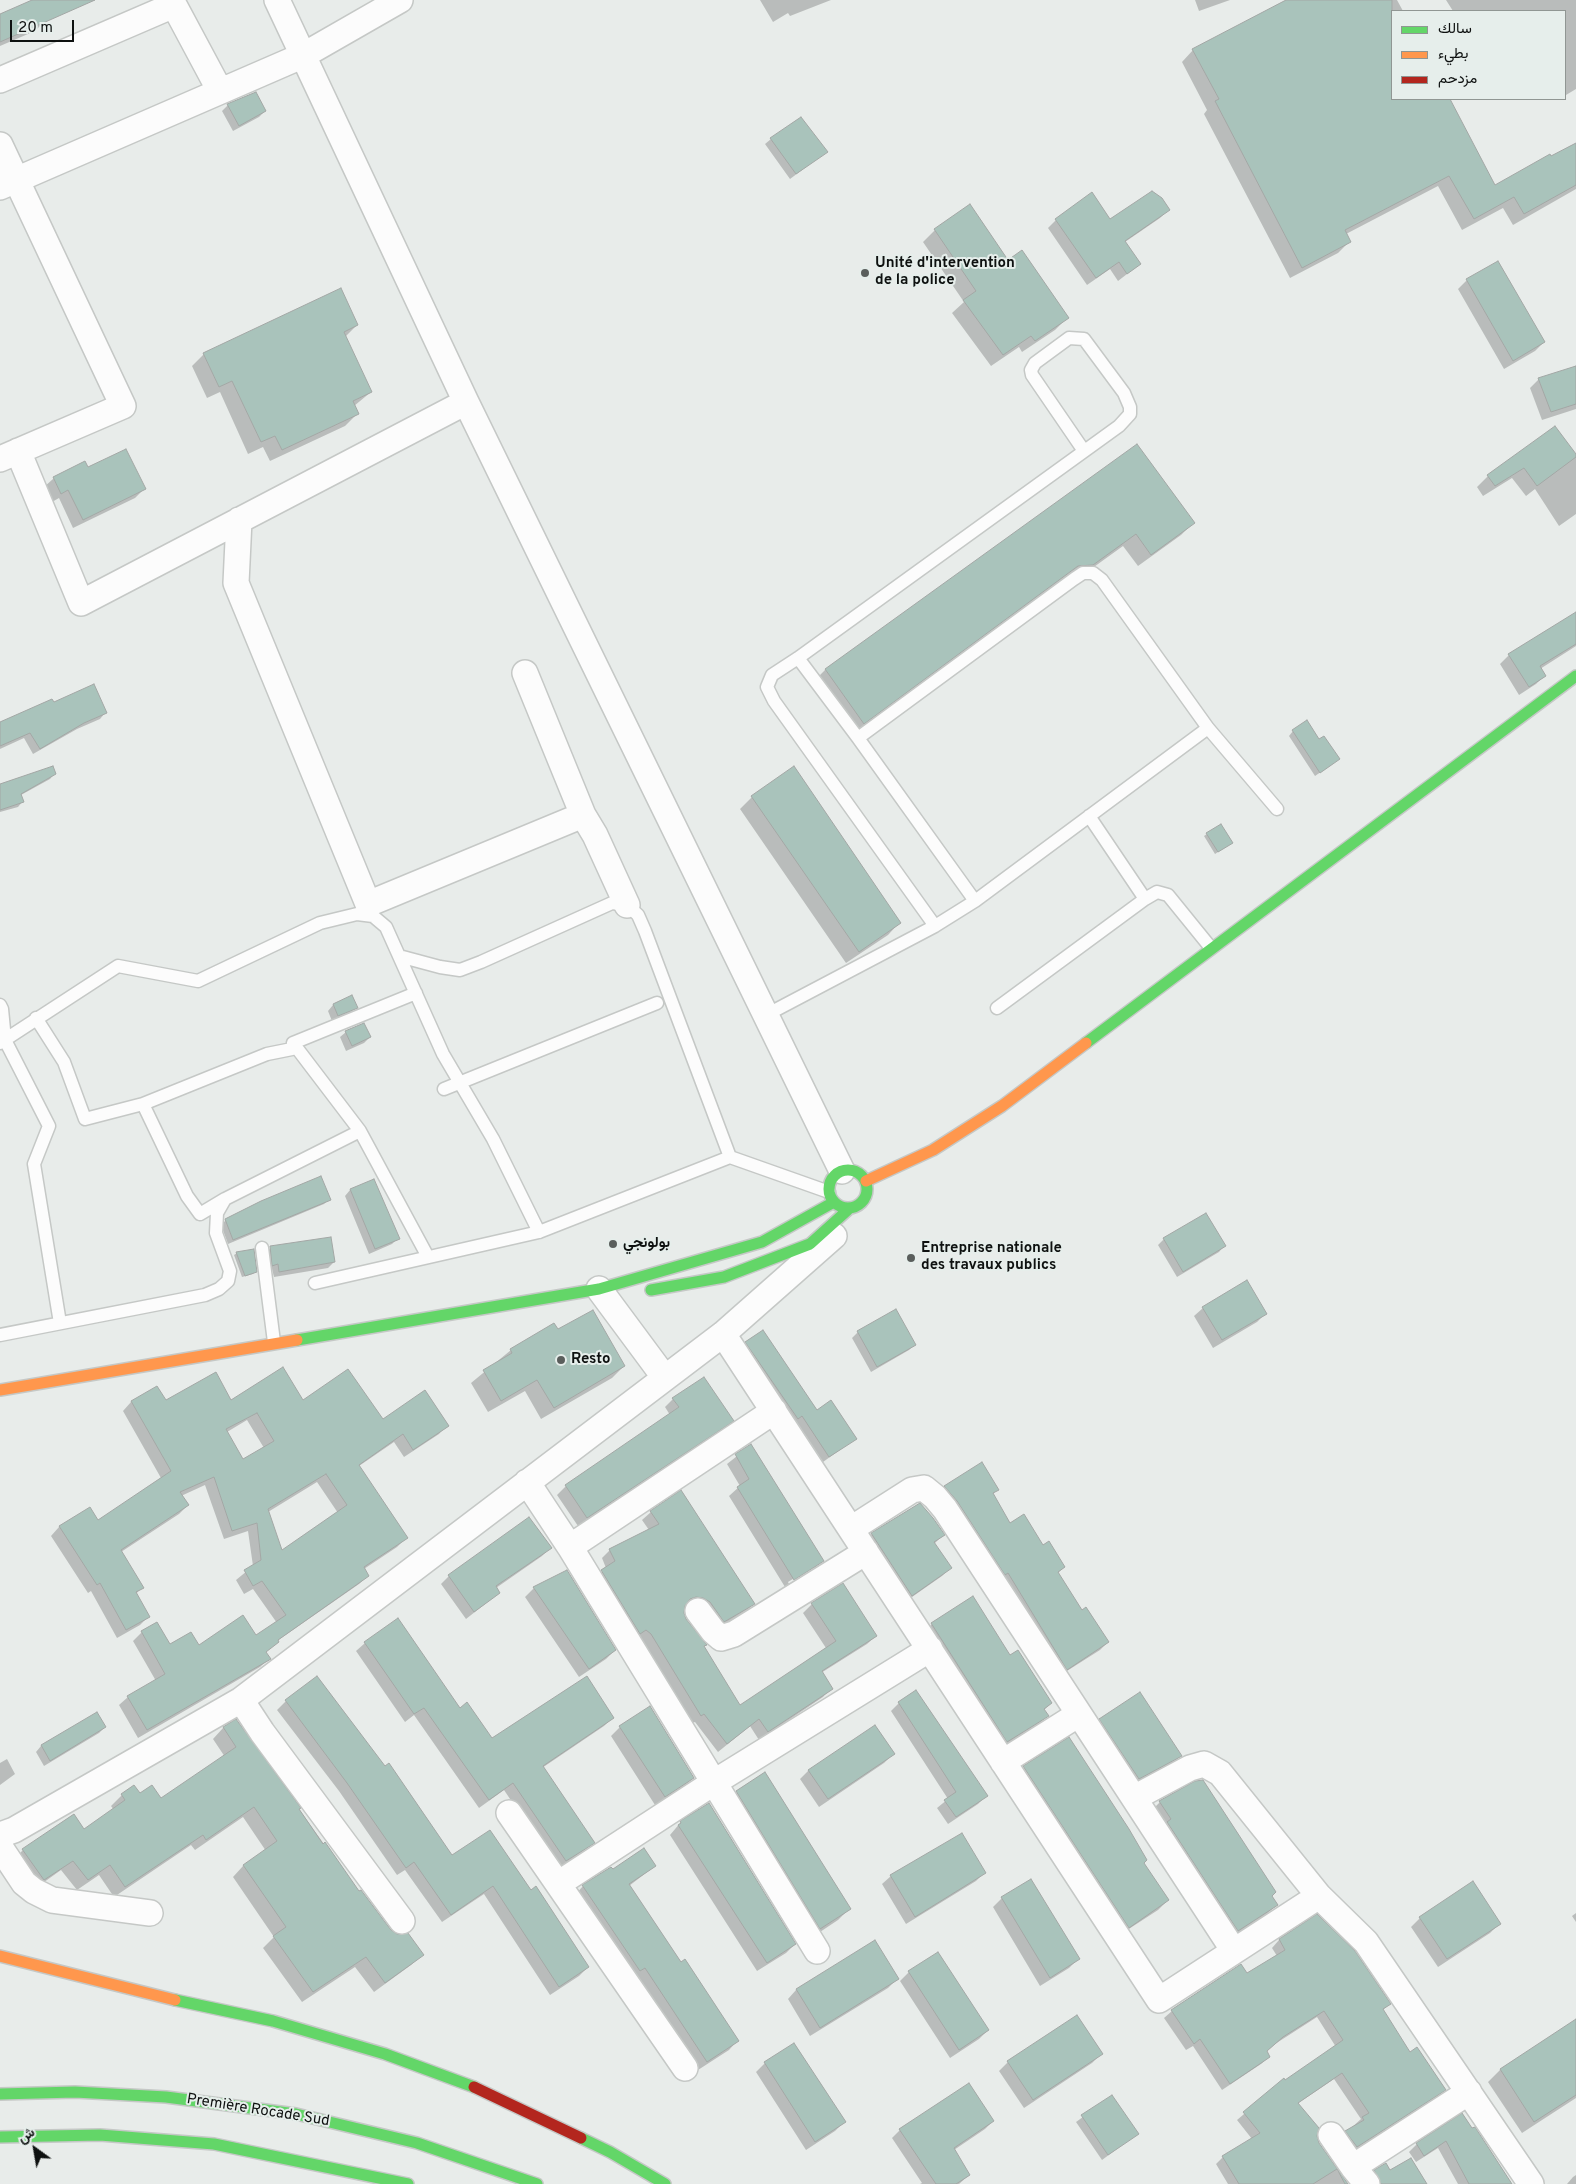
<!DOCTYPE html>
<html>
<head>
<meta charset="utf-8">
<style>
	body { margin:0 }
	#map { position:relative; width:1576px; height:2184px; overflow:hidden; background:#e8ecea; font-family:Overpass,Vazirmatn,sans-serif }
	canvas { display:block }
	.legend { position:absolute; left:1391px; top:10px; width:175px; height:90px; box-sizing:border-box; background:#e6eeeb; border:1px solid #909693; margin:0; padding:6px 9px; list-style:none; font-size:15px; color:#0e1110 }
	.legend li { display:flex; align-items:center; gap:10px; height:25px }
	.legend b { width:25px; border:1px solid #909693 }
	.north { position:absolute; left:10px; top:2124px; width:50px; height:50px; -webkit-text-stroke:4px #e6eeeb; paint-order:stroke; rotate:328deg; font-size:14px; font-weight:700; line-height:20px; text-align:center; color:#0e1110 }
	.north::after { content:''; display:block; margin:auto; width:18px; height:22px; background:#0e1110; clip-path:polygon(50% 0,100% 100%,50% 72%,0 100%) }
	.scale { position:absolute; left:10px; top:20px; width:64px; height:22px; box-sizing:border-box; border:2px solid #0e1110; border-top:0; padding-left:6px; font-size:15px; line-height:18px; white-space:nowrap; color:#0e1110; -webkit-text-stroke:4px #e6eeeb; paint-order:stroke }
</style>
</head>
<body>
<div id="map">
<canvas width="1576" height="2184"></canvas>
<ul class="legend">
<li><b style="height:6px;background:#63d668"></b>سالك</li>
<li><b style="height:6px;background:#ff974d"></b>بطيء</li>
<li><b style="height:6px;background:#b3261e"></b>مزدحم</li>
</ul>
<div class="north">ش</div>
<div class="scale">20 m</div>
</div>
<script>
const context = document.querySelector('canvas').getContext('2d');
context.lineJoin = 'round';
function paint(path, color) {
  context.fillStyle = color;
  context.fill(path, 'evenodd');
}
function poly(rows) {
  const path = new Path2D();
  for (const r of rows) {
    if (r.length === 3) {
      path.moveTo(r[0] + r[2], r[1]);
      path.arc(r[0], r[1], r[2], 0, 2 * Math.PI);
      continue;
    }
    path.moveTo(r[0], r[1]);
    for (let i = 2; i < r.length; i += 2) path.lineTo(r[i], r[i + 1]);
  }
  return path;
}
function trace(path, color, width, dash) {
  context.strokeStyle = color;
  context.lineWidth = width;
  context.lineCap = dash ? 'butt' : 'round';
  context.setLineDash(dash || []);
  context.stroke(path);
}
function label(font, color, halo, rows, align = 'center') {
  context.font = font + ' Overpass,Vazirmatn,sans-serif';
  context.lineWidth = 4;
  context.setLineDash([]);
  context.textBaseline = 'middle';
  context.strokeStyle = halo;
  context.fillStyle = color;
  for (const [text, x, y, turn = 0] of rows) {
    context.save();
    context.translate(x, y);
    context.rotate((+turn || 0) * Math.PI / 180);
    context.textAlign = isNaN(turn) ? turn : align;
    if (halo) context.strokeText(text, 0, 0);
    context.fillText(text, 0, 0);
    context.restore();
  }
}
paint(poly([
	[760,0,831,0,790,16,788,13,773,22],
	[1195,0,1230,0,1199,11],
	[1289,0,1397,0,1403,11,1392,11,1392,99,1449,99,1494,187,1576,144,1576,189,1513,225,1503,208,1462,230,1438,186,1346,234,1350,241,1338,253,1290,278,1204,114,1207,110,1182,62,1193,50],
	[1446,0,1576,0,1576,89,1566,95,1565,93,1565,11,1453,11],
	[0,16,44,22,35,31,0,46],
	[228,105,265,111,259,117,233,131,222,111],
	[771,139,826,152,790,179,765,144],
	[970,206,1008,262,1067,318,1055,330,1022,352,1019,347,991,366,952,313,964,302,923,242,935,230],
	[1168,210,1160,218,1125,242,1140,264,1118,281,1110,269,1087,285,1048,228,1056,220,1110,221],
	[1498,262,1544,342,1535,351,1504,369,1458,289,1467,280],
	[357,325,345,337,371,392,354,406,357,414,345,426,270,461,263,447,248,454,220,392,207,398,192,366,204,354],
	[1576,367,1576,409,1542,420,1530,388,1539,379],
	[1555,428,1576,456,1576,514,1559,526,1535,489,1526,496,1512,478,1483,496,1477,487,1488,476],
	[1137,445,1193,523,1181,535,1138,566,1123,546,1080,577,1066,578,851,735,813,682,825,670],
	[85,463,88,469,144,489,135,498,73,528,59,498,52,502,44,487,53,479],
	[1576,613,1576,646,1540,669,1545,675,1536,684,1519,695,1500,664,1509,655],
	[53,704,105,713,100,719,77,729,33,754,24,738,0,749,0,723],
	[1293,731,1319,741,1334,763,1315,776,1289,736],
	[55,773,50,779,21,795,23,801,18,807,0,812,0,785],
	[752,797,900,922,888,935,846,963,740,809],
	[1207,834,1232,843,1215,854,1204,836],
	[333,1005,356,1008,350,1013,332,1021,328,1011],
	[346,1032,370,1037,364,1043,346,1051,340,1037],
	[373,1180,398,1238,392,1244,369,1254,345,1196,350,1190],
	[329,1199,324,1204,228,1244,221,1225,226,1220],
	[1164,1239,1224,1246,1219,1252,1177,1277,1158,1245],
	[271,1248,334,1262,328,1268,274,1277,272,1269,267,1271,265,1253],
	[237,1253,256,1271,253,1274,242,1277,234,1255],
	[1203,1308,1266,1313,1257,1322,1213,1348,1194,1316],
	[558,1331,624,1366,612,1378,541,1419,525,1391,488,1412,471,1383,511,1350],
	[858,1332,914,1345,909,1350,871,1372,852,1338],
	[746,1342,816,1411,855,1439,823,1462,796,1421,792,1424,740,1348],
	[157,1388,165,1402,303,1402,382,1420,447,1425,439,1434,404,1457,394,1442,359,1466,406,1538,397,1547,364,1569,368,1575,359,1584,277,1641,265,1653,269,1659,260,1667,138,1738,119,1705,128,1697,156,1681,133,1641,142,1632,157,1623,170,1645,198,1647,256,1637,277,1623,253,1589,244,1594,236,1580,253,1566,248,1531,224,1539,205,1485,181,1496,188,1505,179,1514,121,1552,142,1587,136,1594,148,1617,140,1625,117,1638,91,1591,88,1593,51,1536,59,1527,89,1509,98,1522,161,1478,123,1411,131,1402],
	[247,1420,264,1448,243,1461,227,1432],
	[317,1482,338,1513,282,1552,268,1512],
	[673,1399,732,1421,723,1429,578,1526,557,1495,566,1486,670,1415,665,1407],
	[751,1445,822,1561,814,1569,785,1587,729,1496,740,1486,727,1464],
	[814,1566,814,1569,789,1584,788,1582],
	[944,1486,997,1490,992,1495,1010,1525,1043,1547,1064,1567,1058,1573,1082,1612,1108,1642,1100,1650,1059,1676,937,1494],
	[920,1505,943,1535,934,1544,950,1568,942,1576,902,1604,863,1543,872,1534],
	[651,1512,753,1604,745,1613,715,1630,694,1606,683,1606,683,1613,685,1620,739,1707,826,1648,803,1613,812,1604,876,1636,867,1644,821,1673,831,1688,823,1697,759,1740,750,1726,718,1752,695,1722,692,1723,593,1580,606,1568,602,1558,610,1550,649,1530,642,1520],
	[550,1548,542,1556,496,1588,499,1593,466,1619,441,1584,449,1576],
	[534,1588,615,1650,606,1659,579,1677,525,1597],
	[932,1624,1010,1656,1051,1703,1044,1710,1047,1716,1038,1725,998,1750,923,1633],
	[365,1643,459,1710,492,1739,613,1717,604,1726,542,1768,593,1843,584,1851,557,1869,504,1790,479,1808,414,1715,405,1722,356,1651],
	[286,1701,452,1857,530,1891,588,1967,579,1976,550,1995,484,1894,442,1922,405,1870,397,1875,339,1791,277,1710],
	[899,1703,986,1796,978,1804,948,1824,937,1808,948,1799,891,1711],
	[97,1714,105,1727,99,1733,44,1766,36,1752,41,1746],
	[1100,1720,1180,1756,1172,1765,1130,1787,1091,1729],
	[236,1721,359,1893,390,1931,422,1955,411,1965,374,1992,355,1967,302,2002,263,1948,274,1937,233,1877,243,1866,266,1851,243,1817,195,1850,191,1845,114,1897,99,1875,77,1890,61,1870,33,1890,12,1861,23,1850,84,1830,114,1810,111,1806,122,1795,140,1795,161,1800,225,1757,213,1739,223,1728],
	[620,1727,693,1778,684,1787,655,1805,611,1736],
	[893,1754,884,1763,819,1807,800,1779,809,1770],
	[7,1759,15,1774,0,1785,0,1763],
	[1024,1767,1143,1863,1168,1900,1158,1910,1118,1936,1014,1777],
	[737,1792,850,1908,838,1920,808,1940,725,1804],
	[1160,1802,1276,1905,1264,1917,1226,1942,1148,1814],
	[681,1822,795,1944,786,1953,757,1971,670,1835],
	[655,1866,629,1886,681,1963,737,2041,729,2050,698,2070,636,1976,575,1895,583,1886,612,1871],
	[984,1873,976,1881,906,1924,882,1884,891,1876],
	[1002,1898,1078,1959,1069,1968,1040,1986,993,1907],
	[1576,1913,1576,1922,1572,1916],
	[1317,1916,1389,2004,1382,2011,1409,2054,1444,2090,1437,2097,1349,2154,1339,2139,1361,2119,1334,2079,1297,2104,1318,2143,1347,2184,1228,2184,1216,2164,1223,2157,1252,2139,1237,2120,1284,2080,1285,2082,1336,2047,1317,2017,1275,2044,1265,2052,1269,2057,1261,2064,1222,2090,1193,2046,1186,2050,1164,2018,1172,2011,1241,1966,1247,1975,1277,1956,1272,1948,1279,1940],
	[1420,1918,1499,1924,1490,1933,1438,1967,1411,1927],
	[874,1942,897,1979,888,1988,810,2036,788,1999,796,1990],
	[909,1972,988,2030,979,2039,950,2058,900,1981],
	[1576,2020,1576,2098,1522,2133,1488,2082,1500,2070],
	[794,2044,844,2122,835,2131,806,2150,756,2072,765,2063],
	[1101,2054,1092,2063,1024,2108,999,2071,1008,2062],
	[1112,2096,1137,2134,1102,2160,1076,2122],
	[1462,2115,1510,2184,1458,2184,1438,2148,1416,2162,1409,2152,1417,2144],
	[993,2121,985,2129,954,2150,969,2175,959,2184,920,2184,922,2183,892,2138,900,2130],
	[1576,2175,1576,2184,1567,2184,1573,2177]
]), '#0003');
const building = poly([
	[32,0,95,0,0,42,0,14,32,0],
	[1286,0,1392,0,1392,99,1450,99,1495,185,1550,154,1551,156,1576,143,1576,185,1524,214,1514,197,1474,219,1449,176,1345,230,1351,242,1302,268,1215,101,1219,99,1192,49,1286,0],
	[256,92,266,111,239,126,227,104,256,92],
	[801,117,828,152,796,174,770,138,801,117],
	[1152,191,1162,198,1170,210,1125,241,1141,264,1127,274,1119,262,1096,278,1055,219,1092,192,1110,219,1152,191],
	[970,204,1008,260,1022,250,1069,318,1035,341,1031,336,1003,355,963,300,976,291,934,229,970,204],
	[1498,261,1545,342,1513,361,1466,279,1498,261],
	[341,288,358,325,344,332,372,392,353,401,359,414,282,450,275,436,261,442,232,381,219,387,203,353,341,288],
	[1576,366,1576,404,1551,412,1538,378,1576,366],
	[1555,426,1576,454,1576,457,1537,486,1524,468,1495,486,1487,475,1555,426],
	[1137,444,1195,523,1151,555,1136,534,1093,565,1078,566,864,724,825,669,1137,444],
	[126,449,146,489,83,520,68,490,61,494,53,477,85,461,88,467,126,449],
	[1576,612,1576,644,1540,666,1546,676,1529,687,1508,654,1576,612],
	[94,684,107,713,84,723,40,749,30,733,0,746,0,722,52,699,54,702,94,684],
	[1307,720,1319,739,1324,736,1340,759,1320,773,1292,730,1307,720],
	[53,766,56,774,21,794,24,802,0,810,0,784,53,766],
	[794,766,901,923,859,952,751,796,794,766],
	[1221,824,1233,843,1218,852,1206,833,1221,824],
	[352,995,358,1008,338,1016,333,1004,352,995],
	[364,1023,371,1037,352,1046,345,1031,364,1023],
	[321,1176,331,1200,233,1240,225,1219,261,1201,321,1176],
	[374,1179,400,1239,375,1249,350,1189,374,1179],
	[1206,1213,1226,1246,1183,1272,1163,1238,1206,1213],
	[331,1237,335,1262,279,1272,278,1264,272,1266,270,1246,331,1237],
	[254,1249,257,1272,245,1276,236,1252,254,1249],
	[1247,1280,1267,1314,1222,1340,1202,1307,1247,1280],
	[896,1309,916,1345,877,1367,857,1331,896,1309],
	[593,1310,625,1366,554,1408,537,1380,501,1401,483,1370,512,1353,510,1349,554,1323,558,1329,593,1310],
	[763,1330,817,1410,831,1400,857,1439,829,1457,802,1416,798,1419,745,1342,763,1330],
	[283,1367,303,1400,348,1369,383,1419,425,1390,449,1426,413,1450,403,1434,359,1465,408,1538,364,1567,369,1576,278,1640,279,1642,266,1652,271,1659,147,1730,127,1696,165,1674,141,1631,157,1622,170,1644,191,1632,199,1645,243,1615,256,1635,286,1615,262,1581,253,1586,244,1570,261,1560,257,1523,232,1531,214,1477,180,1492,189,1505,121,1550,144,1588,136,1592,150,1617,126,1630,100,1583,97,1585,59,1526,90,1507,98,1520,171,1471,131,1401,157,1386,166,1400,216,1372,231,1400,283,1367],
	[257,1413,274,1441,243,1459,226,1429,257,1413],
	[326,1474,347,1505,282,1550,268,1509,326,1474],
	[704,1377,734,1421,587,1518,565,1485,679,1407,672,1398,704,1377],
	[751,1444,824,1561,794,1580,737,1487,749,1479,735,1454,751,1444],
	[982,1462,999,1490,993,1493,1010,1523,1024,1514,1043,1545,1049,1541,1065,1567,1058,1572,1082,1610,1086,1607,1109,1642,1067,1670,1008,1573,1005,1575,957,1501,944,1486,982,1462],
	[681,1490,755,1604,724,1622,710,1602,703,1598,696,1597,690,1599,685,1606,684,1613,686,1619,707,1645,704,1646,740,1705,836,1641,811,1603,843,1583,877,1636,822,1671,833,1689,768,1732,759,1719,727,1744,704,1714,701,1716,651,1634,646,1630,640,1634,601,1570,615,1561,609,1549,659,1524,650,1511,681,1490],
	[920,1503,933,1518,945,1535,934,1542,952,1568,912,1596,871,1533,920,1503],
	[529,1517,552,1548,496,1586,500,1593,474,1612,448,1575,529,1517],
	[567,1570,616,1650,589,1669,533,1587,567,1570],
	[973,1596,1010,1655,1018,1650,1052,1703,1044,1709,1049,1716,1007,1742,931,1623,973,1596],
	[398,1618,460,1708,467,1702,492,1738,587,1676,614,1718,543,1766,595,1843,566,1861,513,1783,489,1800,424,1708,414,1714,364,1642,398,1618],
	[317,1676,385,1766,389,1763,452,1855,490,1830,531,1890,536,1886,589,1967,559,1987,493,1886,451,1915,414,1862,406,1868,347,1783,285,1700,317,1676],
	[916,1690,988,1796,956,1817,944,1800,956,1792,898,1702,916,1690],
	[1140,1692,1182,1756,1139,1779,1099,1719,1140,1692],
	[650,1706,694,1778,665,1797,619,1726,650,1706],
	[97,1712,106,1727,50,1761,41,1745,97,1712],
	[236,1719,301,1808,299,1809,323,1844,325,1842,359,1891,361,1890,391,1930,397,1934,408,1933,424,1955,385,1983,366,1957,313,1992,273,1936,286,1927,243,1865,277,1841,254,1807,206,1840,203,1835,125,1887,110,1865,88,1880,73,1861,44,1880,22,1849,74,1814,84,1829,125,1800,121,1794,134,1785,140,1793,152,1785,161,1798,236,1747,223,1727,236,1719],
	[875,1725,895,1754,828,1799,808,1770,875,1725],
	[1069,1737,1129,1829,1147,1860,1144,1863,1169,1900,1129,1928,1023,1766,1069,1737],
	[765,1772,851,1909,820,1929,736,1791,765,1772],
	[1203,1780,1276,1892,1272,1896,1278,1905,1238,1931,1167,1822,1171,1819,1159,1801,1195,1781,1203,1780],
	[709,1803,796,1944,767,1963,678,1825,681,1823,680,1821,709,1803],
	[962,1833,986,1873,915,1917,890,1875,962,1833],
	[644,1848,656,1866,629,1884,681,1962,685,1959,739,2041,707,2062,645,1968,640,1971,582,1885,611,1867,613,1869,644,1848],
	[1031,1879,1080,1959,1050,1978,1001,1897,1031,1879],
	[1473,1881,1501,1924,1447,1959,1419,1917,1473,1881],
	[1317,1914,1355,1951,1391,2004,1383,2009,1410,2052,1417,2047,1446,2090,1357,2147,1345,2131,1364,2120,1362,2117,1369,2113,1342,2073,1298,2103,1319,2128,1317,2136,1319,2143,1348,2184,1345,2184,1337,2169,1313,2184,1239,2184,1222,2156,1260,2133,1243,2112,1284,2078,1285,2080,1343,2040,1324,2011,1283,2037,1267,2051,1270,2057,1230,2084,1200,2039,1194,2044,1171,2010,1241,1964,1247,1973,1285,1950,1279,1939,1317,1914],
	[875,1940,899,1979,820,2028,796,1989,875,1940],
	[938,1952,989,2030,959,2050,908,1971,938,1952],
	[1077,2015,1103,2054,1033,2100,1007,2061,1077,2015],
	[1576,2019,1576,2095,1534,2122,1500,2069,1576,2019],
	[794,2043,846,2122,815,2142,764,2062,794,2043],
	[969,2083,994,2121,954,2148,970,2175,956,2184,936,2184,899,2129,969,2083],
	[1112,2095,1139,2134,1108,2155,1081,2115,1112,2095],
	[1462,2113,1472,2128,1475,2127,1512,2184,1469,2184,1446,2141,1424,2156,1416,2143,1462,2113],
	[1411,2158,1427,2184,1381,2184,1374,2170,1386,2163,1390,2170,1411,2158]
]);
paint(building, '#a9c3bb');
trace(building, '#a3a7a5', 1);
const lane = poly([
	[798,658,858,738,975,901],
	[858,738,1074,579,1083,573,1093,573,1102,580,1208,728,1277,809],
	[1089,816,1145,899],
	[935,926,774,701,767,687,772,675,798,658,1119,426,1130,414,1130,407,1124,393,1084,339,1069,338,1035,363,1031,370,1032,375,1084,451],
	[0,1005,2,1009,5,1040,49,1126,34,1164,60,1323],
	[997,1008,1145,899,1157,892,1168,895,1211,948],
	[766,1015,935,926,975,901,1208,728],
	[36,1018,64,1062,85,1119,143,1104,267,1054,292,1049,293,1043,416,993],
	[0,1043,118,966,198,981,320,923,357,914,373,916,386,927,443,1054,493,1139,539,1232],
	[293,1043,360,1131,428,1257],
	[444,1089,657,1003],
	[143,1104,187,1196,200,1214,225,1199],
	[730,1157,829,1192],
	[262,1248,274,1342],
	[315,1283,539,1232,730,1157,645,931,638,915,627,905,612,903,481,962,460,970,440,967,399,956],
	[0,1335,205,1295,219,1289,228,1281,230,1271,216,1233,217,1213,225,1199,360,1131]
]);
const street = poly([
	[277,0,466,402,842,1171],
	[0,80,174,5,220,91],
	[0,145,123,406,0,459],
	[0,187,304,55,400,0],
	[18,451,81,603,466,402],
	[239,520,236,583,368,904,583,815],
	[525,673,583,815,595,835,627,905],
	[599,1289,665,1378],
	[723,1334,1159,2000,1319,1896,1366,1942,1531,2184],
	[527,1482,570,1547,817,1951],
	[851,1529,912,1490,924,1488,935,1497,945,1509,1234,1951],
	[570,1547,774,1411],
	[698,1611,713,1631,721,1638,734,1634,866,1552],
	[241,1700,262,1732,402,1921],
	[1003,1762,1079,1714],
	[1134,1798,1190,1768,1204,1764,1220,1773,1319,1896],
	[509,1813,685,2068],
	[0,1835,14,1830,241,1700,723,1334,834,1236],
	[0,1847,24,1883,34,1891,52,1900,150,1913],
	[558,1884,713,1783,930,1649],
	[1331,2135,1353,2167,1367,2184],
	[1353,2167,1469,2092]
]);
const fast = poly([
	[1086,1043,1576,676],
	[848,1189,19],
	[651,1290,724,1277,810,1244,850,1208],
	[297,1340,599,1289,762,1242,834,1202],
	[175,2000,273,2021,385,2054,474,2087],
	[0,2094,75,2092,166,2097,296,2114,417,2143,537,2184],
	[0,2137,100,2135,214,2144,408,2184],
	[581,2138,610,2152,665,2184]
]);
const slow = poly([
	[866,1181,933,1150,1002,1106,1086,1043],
	[0,1390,297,1340],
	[0,1956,175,2000]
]);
const jam = poly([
	[474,2087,581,2138]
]);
trace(lane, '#c5c8c6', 15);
trace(street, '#c5c8c6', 28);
trace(fast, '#c5c8c6', 14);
trace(slow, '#c5c8c6', 14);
trace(jam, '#c5c8c6', 14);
trace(lane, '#fcfcfc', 12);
trace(street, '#fcfcfc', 25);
trace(fast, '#63d668', 11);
trace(slow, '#ff974d', 11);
trace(jam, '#b3261e', 11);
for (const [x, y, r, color] of [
	[865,273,5,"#5a5e5c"],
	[613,1244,5,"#5a5e5c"],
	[911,1258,5,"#5a5e5c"],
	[561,1360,5,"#5a5e5c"]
]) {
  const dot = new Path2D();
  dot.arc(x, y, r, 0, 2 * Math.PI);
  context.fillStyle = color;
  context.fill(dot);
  trace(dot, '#e6eeeb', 2);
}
label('bold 15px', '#0e1110', '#e6eeeb', [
	["Unité d'intervention",875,264],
	["de la police",875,281],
	["بولونجي",623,1244],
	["Entreprise nationale",921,1249],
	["des travaux publics",921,1266],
	["Resto",571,1360]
], 'left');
label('15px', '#0e1110', '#e6eeeb', [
	["Première Rocade Sud",258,2111,9]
]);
</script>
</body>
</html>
